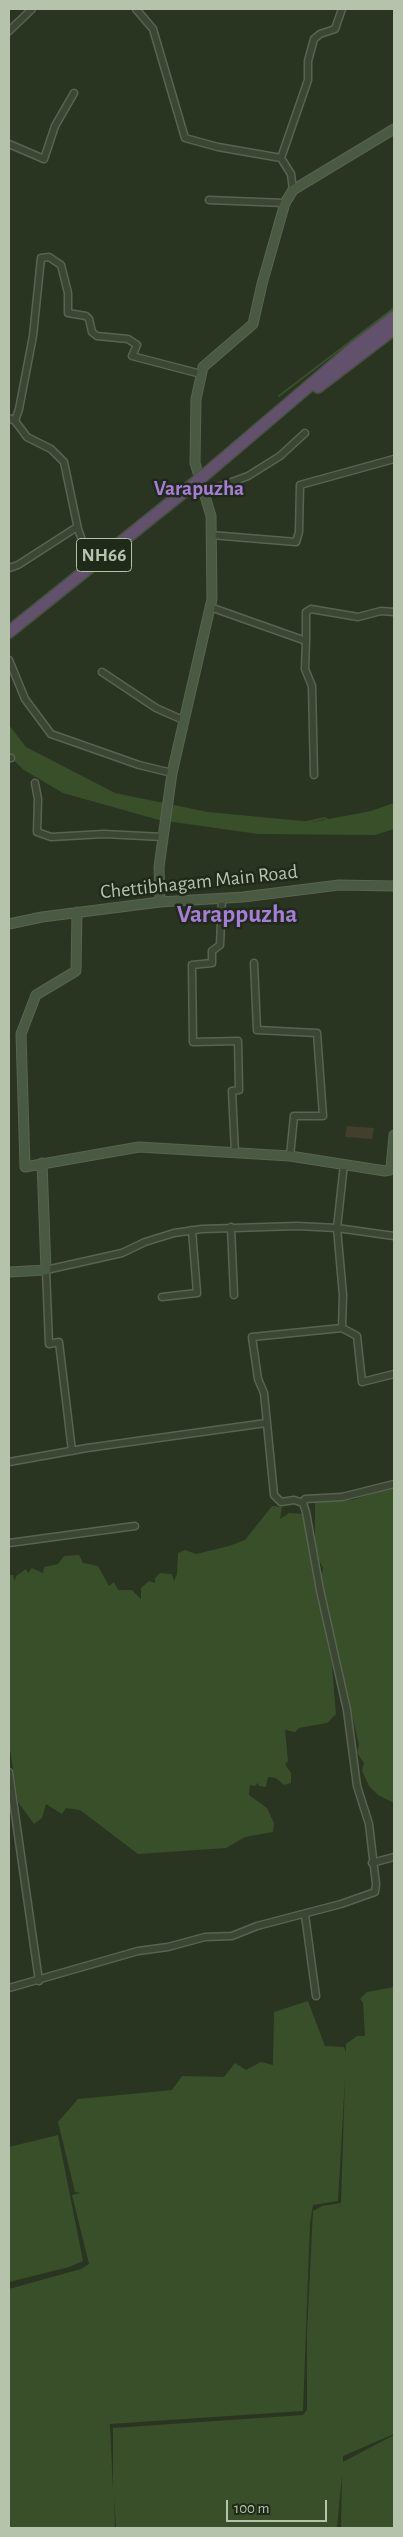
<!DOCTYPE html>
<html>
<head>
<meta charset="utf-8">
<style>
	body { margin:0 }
	#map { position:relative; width:403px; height:2537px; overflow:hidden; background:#293520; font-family:"Alegreya Sans",sans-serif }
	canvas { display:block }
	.frame { position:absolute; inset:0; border:10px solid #b5c3ad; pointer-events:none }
	.scale { position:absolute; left:226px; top:2500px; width:101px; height:22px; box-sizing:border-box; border:2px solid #b5c3ad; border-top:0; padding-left:6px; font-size:15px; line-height:18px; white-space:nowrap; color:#b5c3ad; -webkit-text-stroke:4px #202a19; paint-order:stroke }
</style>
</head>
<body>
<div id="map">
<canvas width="403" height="2537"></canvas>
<div class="frame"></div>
<div class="scale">100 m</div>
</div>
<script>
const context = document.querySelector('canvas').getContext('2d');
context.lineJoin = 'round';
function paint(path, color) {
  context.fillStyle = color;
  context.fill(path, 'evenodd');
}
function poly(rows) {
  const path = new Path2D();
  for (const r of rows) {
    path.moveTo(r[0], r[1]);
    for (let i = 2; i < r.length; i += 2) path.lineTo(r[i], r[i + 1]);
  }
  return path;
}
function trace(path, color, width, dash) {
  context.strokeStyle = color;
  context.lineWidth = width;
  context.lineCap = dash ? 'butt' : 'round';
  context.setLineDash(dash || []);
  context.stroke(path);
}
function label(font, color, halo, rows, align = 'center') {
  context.font = font + ' "Alegreya Sans",sans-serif';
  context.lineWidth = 5;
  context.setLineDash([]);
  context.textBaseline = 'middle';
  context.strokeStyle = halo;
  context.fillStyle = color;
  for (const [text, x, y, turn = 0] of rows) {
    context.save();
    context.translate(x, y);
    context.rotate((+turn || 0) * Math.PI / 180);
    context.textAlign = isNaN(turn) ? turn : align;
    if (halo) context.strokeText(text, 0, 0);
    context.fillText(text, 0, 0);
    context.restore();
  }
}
paint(poly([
	[347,1126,374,1128,372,1139,345,1137]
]), '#433f2d');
paint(poly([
	[9,725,26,747,115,793,208,812,313,822,371,811,394,803,394,829,375,835,258,834,159,820,63,793,24,770,9,756],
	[394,1487,394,1803,378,1795,369,1786,362,1771,364,1763,357,1753,359,1745,321,1579,323,1568,315,1552,315,1502,352,1500],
	[272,1506,282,1507,280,1519,289,1513,303,1514,332,1666,336,1714,327,1723,299,1728,295,1732,285,1730,288,1761,285,1764,291,1773,291,1783,284,1785,276,1778,268,1777,266,1787,259,1786,258,1783,255,1786,250,1785,249,1795,267,1808,274,1823,273,1832,245,1837,226,1848,138,1854,80,1810,66,1808,62,1814,46,1804,42,1818,34,1824,18,1802,9,1743,9,1575,13,1575,15,1581,16,1576,26,1569,28,1573,32,1568,43,1573,44,1567,58,1564,64,1556,79,1555,83,1563,98,1566,109,1586,114,1582,118,1590,132,1590,141,1599,141,1588,149,1581,155,1583,155,1578,160,1573,172,1574,174,1581,177,1574,178,1553,185,1550,196,1554,229,1546,245,1540],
	[394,1987,394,2434,343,2456,343,2462,394,2435,394,2528,341,2528,342,2475,337,2528,116,2528,114,2495,115,2528,9,2528,9,2289,81,2269,89,2264,72,2195,81,2193,75,2192,58,2122,78,2099,172,2090,182,2076,224,2077,235,2063,246,2070,261,2062,273,2065,274,2012,308,2001,325,2046,344,2047,346,2053,346,2044,357,2036,365,2036,363,2003,360,1999,367,1992],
	[345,2079,341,2203,322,2206,313,2211,307,2332,307,2410,303,2415,113,2428,113,2491,110,2424,303,2411,310,2223,313,2205,338,2201],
	[58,2135,83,2261,69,2267,9,2282,9,2147]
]), '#394f2a');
trace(poly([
	[279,396,394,308],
	[307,822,325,818,328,820]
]), '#394f2a', 2);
const street = poly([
	[136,9,153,29,185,138,218,147,281,158,291,174,293,190],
	[9,31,32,9],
	[9,144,44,159,55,126,74,93],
	[281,158,308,80,308,61,314,39,320,34,335,29,342,9],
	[209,200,285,203],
	[9,418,15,421,27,437,51,449,64,462,78,529,91,566],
	[15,421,19,409,33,336,41,258,49,257,61,265,68,293,68,313,86,316,89,319,92,332,97,336,128,339,137,345,132,356,201,374],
	[205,492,248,476,280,456,305,433],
	[211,535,296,542,299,532,300,485,394,459],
	[9,568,18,565,77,527],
	[210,607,306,641,306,612,311,609,358,617,381,611,394,612],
	[306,641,305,669,312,686,314,775],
	[9,660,25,699,51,734,139,765,172,773],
	[102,672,156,708,183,720],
	[9,758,11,758],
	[35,783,38,799,37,832,51,837,104,834,163,837],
	[222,898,220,945,212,951,212,963,192,965,193,1042,238,1041,239,1090,232,1091,235,1153],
	[254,963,257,1030,317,1033,323,1116,294,1116,290,1156],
	[231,1227,234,1295],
	[162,1297,197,1293,192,1230],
	[342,1328,357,1336,362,1382,394,1374],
	[72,1451,59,1342,49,1344,46,1270,122,1253,145,1242,174,1233,202,1229,297,1226,337,1228,394,1236],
	[9,1462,87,1448,266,1423],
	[303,1503,305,1499,342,1497,394,1484],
	[9,1543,135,1526],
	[9,1772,39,1981],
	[372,1863,394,1857],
	[305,1915,316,1996],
	[9,1988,138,1951,168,1947,205,1937,232,1936,257,1926,341,1904,375,1892,376,1884,369,1824,357,1786,347,1710,320,1590,306,1512,303,1503,294,1500,281,1502,274,1495,264,1393,258,1379,252,1337,342,1328,343,1295,337,1228,344,1164]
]);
const secondary = poly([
	[160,902,159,867,172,773,212,599,211,516,195,463,196,399,203,367,253,324,262,284,285,203,293,190,394,129],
	[77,912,76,971,36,995,21,1034,25,1167,139,1147,290,1156,385,1171,390,1170,391,1168,394,1135],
	[9,924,42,917,160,902,243,897,339,885,394,886],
	[9,1272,46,1270,42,1163]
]);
const highway = poly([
	[318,387,394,329],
	[9,632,201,478,356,346,394,317]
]);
trace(street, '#586451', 9);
trace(secondary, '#586451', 11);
trace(highway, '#45503e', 14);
trace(street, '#3b4633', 6);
trace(secondary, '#4a5942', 9);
trace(highway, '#62516c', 11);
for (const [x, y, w] of [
	[104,555,55]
]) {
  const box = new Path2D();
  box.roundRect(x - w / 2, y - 16.5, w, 33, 4);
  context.fillStyle = '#202a19';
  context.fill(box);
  trace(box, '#b5c3ad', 1);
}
label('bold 19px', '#b5c3ad', null, [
	["NH66",104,555]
]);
label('20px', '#b5c3ad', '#202a19', [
	["Chettibhagam Main Road",199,882,-6]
]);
label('bold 21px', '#a67dd8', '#202a19', [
	["Varapuzha",199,489]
]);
label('bold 25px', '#a67dd8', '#202a19', [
	["Varappuzha",237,914]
]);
</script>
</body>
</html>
